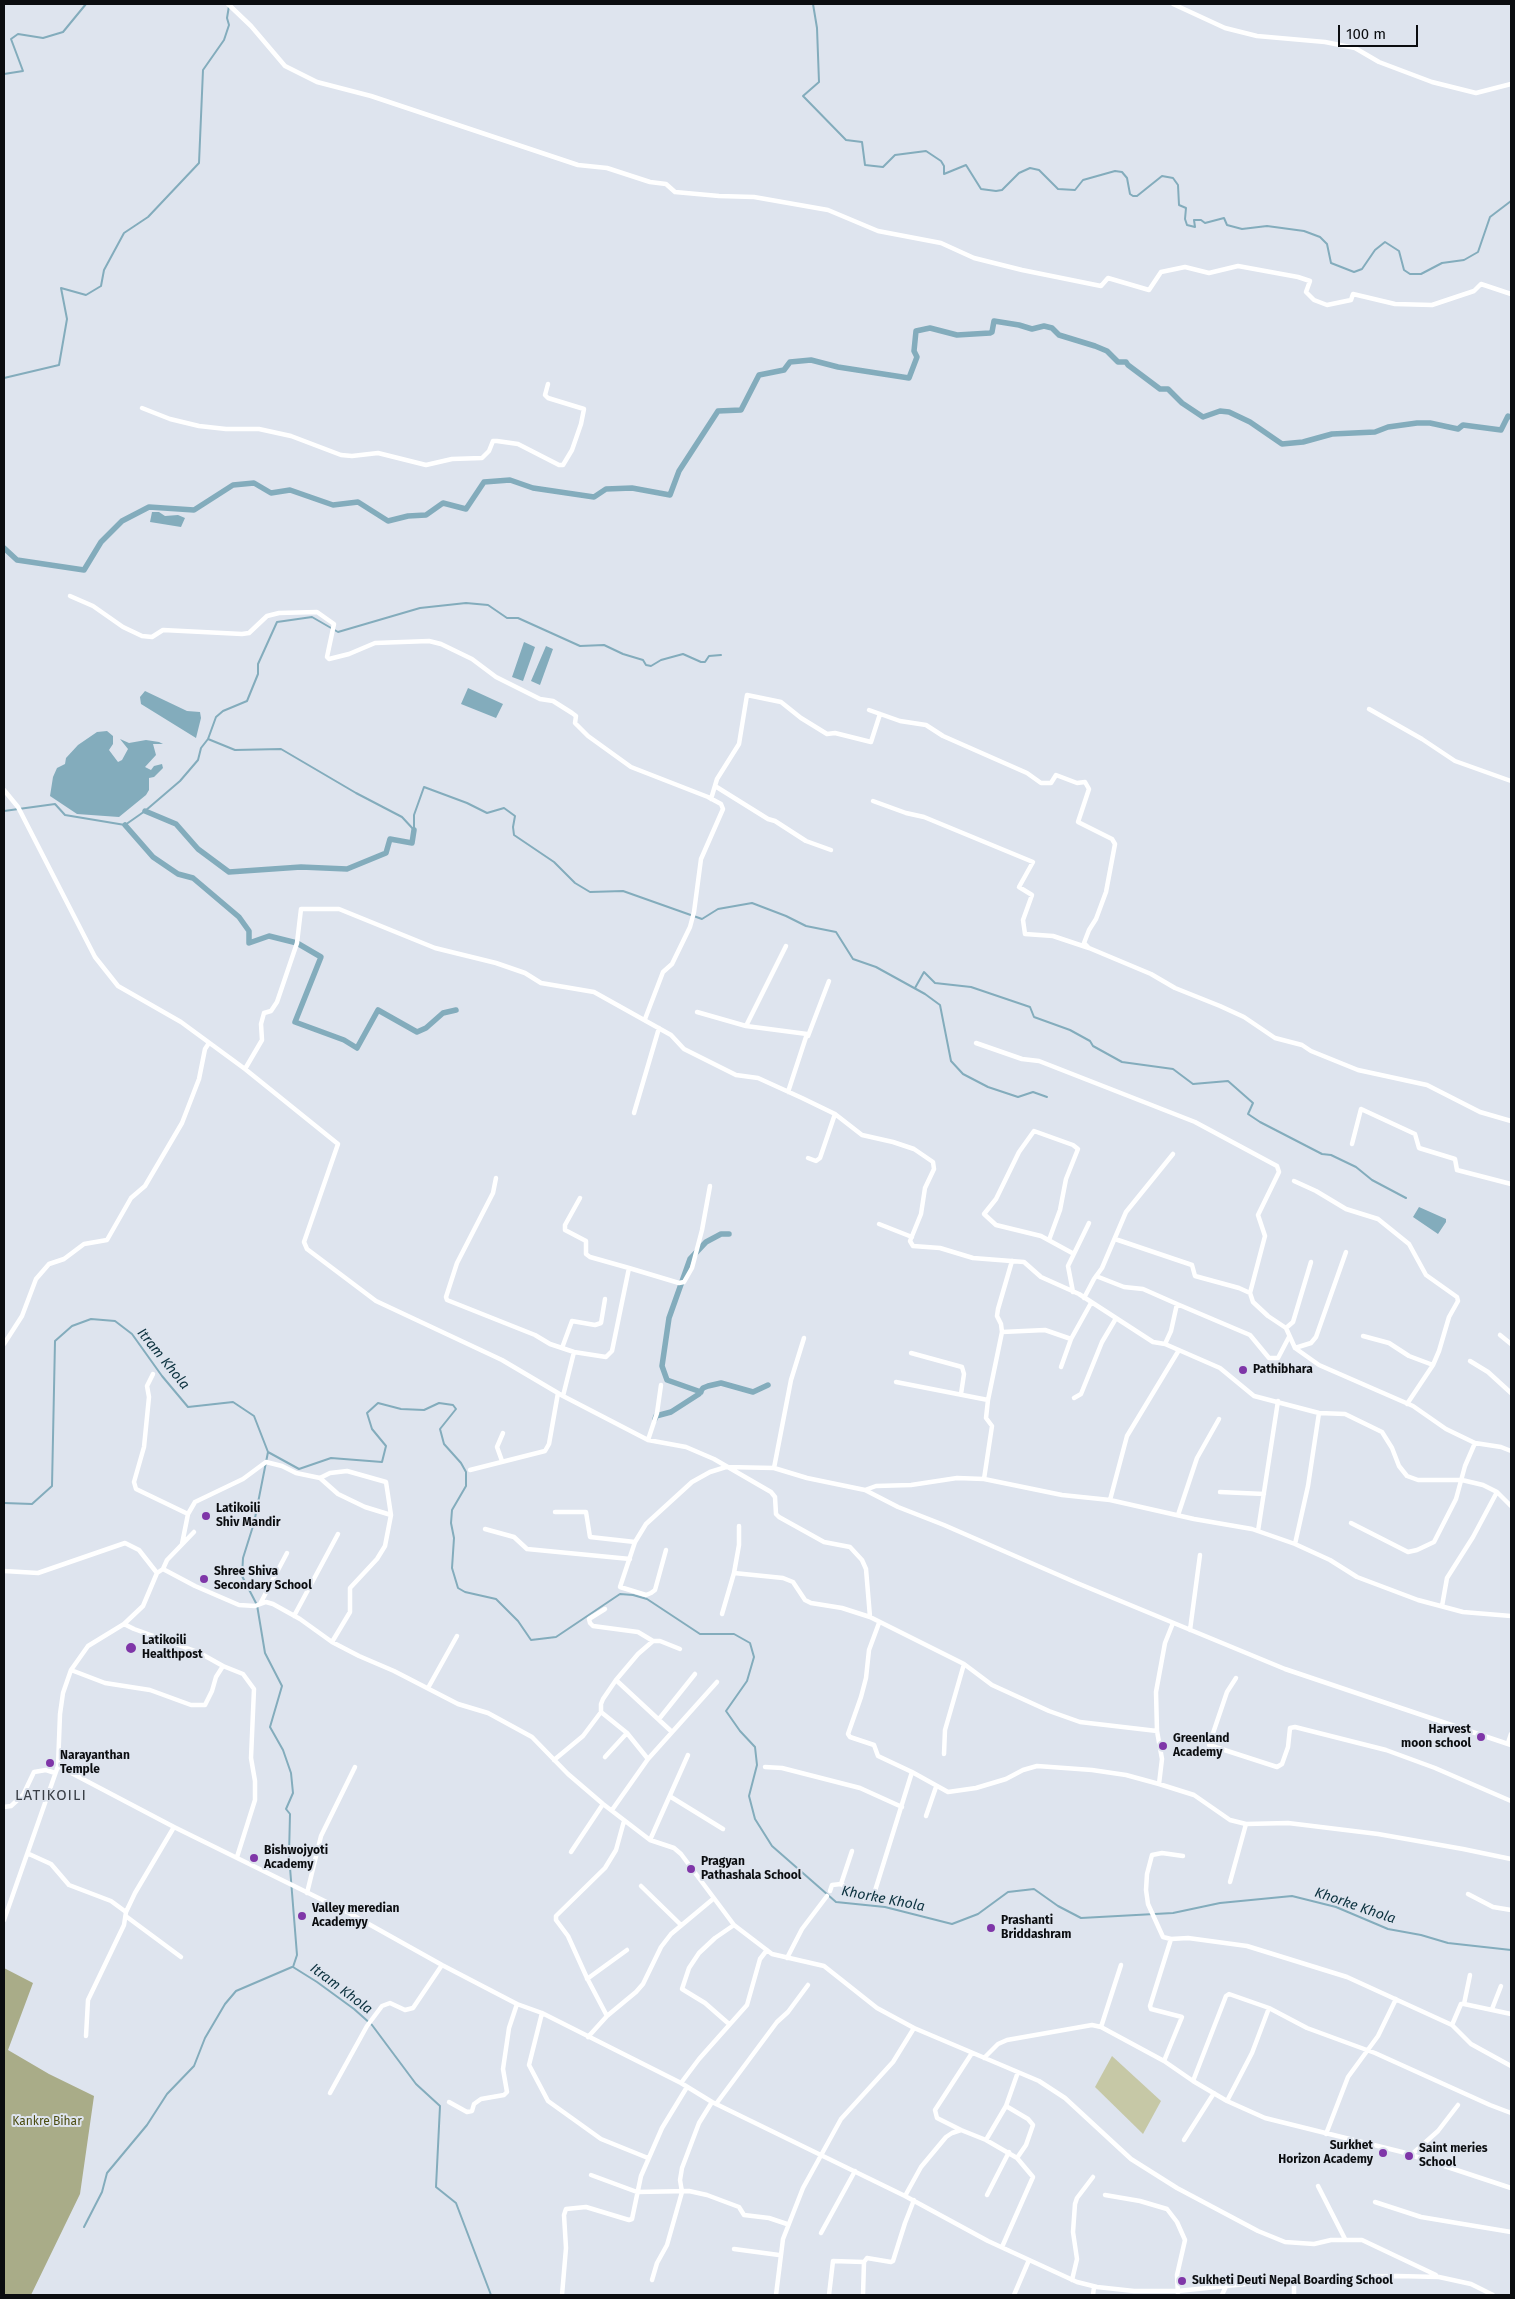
<!DOCTYPE html>
<html>
<head>
<meta charset="utf-8">
<style>
	body { margin:0 }
	#map { position:relative; width:1515px; height:2299px; overflow:hidden; background:#dee4ee; font-family:"Fira Sans",sans-serif }
	canvas { display:block }
	.frame { position:absolute; inset:0; border:5px solid #0b0d10; pointer-events:none }
	.scale { position:absolute; left:1338px; top:25px; width:80px; height:22px; box-sizing:border-box; border:2px solid #0b0d10; border-top:0; padding-left:6px; font-size:15px; line-height:18px; white-space:nowrap; color:#0b0d10; -webkit-text-stroke:4px #dee4ee; paint-order:stroke }
</style>
</head>
<body>
<div id="map">
<canvas width="1515" height="2299"></canvas>
<div class="frame"></div>
<div class="scale">100 m</div>
</div>
<script>
const context = document.querySelector('canvas').getContext('2d');
context.lineJoin = 'round';
function paint(path, color) {
  context.fillStyle = color;
  context.fill(path, 'evenodd');
}
function poly(rows) {
  const path = new Path2D();
  for (const r of rows) {
    path.moveTo(r[0], r[1]);
    for (let i = 2; i < r.length; i += 2) path.lineTo(r[i], r[i + 1]);
  }
  return path;
}
function trace(path, color, width, dash) {
  context.strokeStyle = color;
  context.lineWidth = width;
  context.lineCap = dash ? 'butt' : 'round';
  context.setLineDash(dash || []);
  context.stroke(path);
}
function label(font, color, halo, rows, align = 'center') {
  context.font = font + ' "Fira Sans",sans-serif';
  context.lineWidth = 4;
  context.setLineDash([]);
  context.textBaseline = 'middle';
  context.strokeStyle = halo;
  context.fillStyle = color;
  for (const [text, x, y, turn = 0] of rows) {
    context.save();
    context.translate(x, y);
    context.rotate((+turn || 0) * Math.PI / 180);
    context.textAlign = isNaN(turn) ? turn : align;
    if (halo) context.strokeText(text, 0, 0);
    context.fillText(text, 0, 0);
    context.restore();
  }
}
paint(poly([
	[1112,2056,1161,2101,1143,2134,1095,2087]
]), '#c6c8a6');
paint(poly([
	[4,1968,33,1983,8,2050,49,2074,94,2096,80,2194,31,2295,4,2295]
]), '#a9ac88');
paint(poly([
	[152,512,159,512,165,516,178,515,185,518,181,527,150,522],
	[524,642,535,647,523,681,512,677],
	[546,646,553,649,540,685,531,681],
	[468,688,503,704,496,718,461,704],
	[145,691,187,711,200,712,201,718,196,738,141,704,140,697],
	[107,731,113,736,113,744,109,750,118,762,122,760,128,749,120,739,129,743,146,740,159,742,163,744,153,744,156,755,145,767,151,770,154,766,162,764,163,768,154,777,149,778,149,790,146,795,119,817,77,814,50,796,53,777,57,768,65,764,66,758,78,745,97,732],
	[1419,1207,1446,1219,1446,1222,1438,1234,1413,1217]
]), '#83acbc');
trace(poly([
	[813,4,817,28,819,82,803,96,846,140,862,142,865,165,883,167,895,155,926,151,941,161,944,166,944,174,966,165,981,189,996,191,1002,190,1019,173,1030,168,1039,170,1058,189,1075,190,1083,180,1115,171,1122,172,1127,178,1130,194,1133,196,1137,196,1162,176,1173,178,1178,185,1179,205,1186,208,1185,219,1187,225,1195,227,1194,220,1201,220,1205,223,1224,218,1227,225,1242,229,1267,226,1304,231,1320,237,1327,244,1331,263,1354,272,1362,269,1375,250,1385,242,1399,251,1404,270,1410,274,1421,274,1442,263,1464,260,1478,252,1490,217,1511,201],
	[4,74,23,71,11,39,18,34,43,38,63,32,86,4],
	[4,378,59,365,67,319,61,288,86,295,101,286,104,270,124,233,148,217,199,163,203,70,224,40,229,25,227,18,229,6],
	[208,739,235,750,281,749,356,793,402,817,414,830,414,815,424,787,467,803,487,813,504,808,515,816,513,827,514,835,554,862,575,883,590,892,623,891,702,919,718,909,752,903,786,916,806,926,836,932,853,959,876,967,925,994,940,1005,951,1061,963,1074,988,1087,1018,1097,1033,1092,1047,1097],
	[4,811,55,804,65,815,125,825,145,811,180,781,198,760,201,748,208,739,216,717,223,711,247,701,258,674,258,664,277,622,312,617,338,632,420,608,466,603,488,605,507,618,518,618,580,646,604,645,623,654,643,660,646,665,651,666,661,660,683,654,701,662,705,662,709,656,721,655],
	[915,988,924,972,935,983,971,987,1030,1007,1034,1017,1070,1030,1090,1041,1093,1046,1122,1062,1173,1069,1193,1084,1228,1081,1253,1103,1248,1114,1260,1122,1322,1154,1331,1155,1356,1167,1372,1180,1406,1198],
	[268,1452,299,1469,331,1458,382,1462,386,1446,372,1429,367,1413,378,1403,401,1409,424,1410,439,1403,453,1405,456,1409,440,1429,444,1444,461,1463,466,1472,466,1486,452,1510,451,1523,454,1538,452,1568,458,1588,465,1592,496,1599,518,1621,531,1640,556,1637,620,1594,633,1595,647,1599,700,1634,734,1634,750,1643,754,1657,747,1681,726,1711,740,1731,755,1747,757,1765,749,1796,755,1819,772,1846,836,1902,885,1907,952,1924,978,1914,1008,1892,1034,1889,1058,1906,1081,1918,1173,1913,1220,1903,1292,1896,1336,1907,1388,1929,1421,1935,1448,1943,1511,1950],
	[4,1503,32,1504,52,1486,55,1341,72,1326,91,1319,115,1321,132,1334,162,1376,188,1407,233,1402,254,1416,268,1452,254,1523,243,1558,242,1576,257,1605,265,1653,282,1686,270,1727,283,1750,291,1773,293,1793,286,1809,290,1814,289,1855,297,1955,293,1967,317,1982,354,2009,372,2025,416,2084,440,2106,436,2187,456,2203,491,2295],
	[84,2227,102,2192,107,2173,147,2125,167,2094,194,2066,205,2038,225,2004,236,1991,292,1967]
]), '#83acbc', 2);
trace(poly([
	[4,548,17,560,84,570,101,542,122,521,149,507,194,510,233,485,254,483,271,493,290,490,333,505,358,502,388,521,408,516,426,515,443,503,466,509,484,482,510,480,533,488,594,497,606,489,632,488,670,495,679,471,718,411,741,410,759,375,784,370,790,362,811,360,838,367,909,378,917,357,914,351,916,331,930,328,957,335,990,333,992,332,994,321,1019,325,1032,329,1044,326,1052,328,1059,335,1095,346,1107,351,1118,362,1126,362,1128,365,1160,389,1168,389,1182,403,1203,417,1220,411,1229,412,1250,422,1282,444,1303,442,1332,434,1375,432,1388,427,1417,423,1430,423,1458,429,1463,425,1501,430,1508,416,1511,417],
	[145,811,176,824,198,849,229,872,301,867,347,869,386,853,390,839,412,843,414,830],
	[125,825,153,857,178,874,193,878,239,917,249,931,249,943,269,936,297,943,321,957,295,1022,344,1040,357,1048,378,1010,417,1032,426,1028,443,1013,456,1010],
	[701,1392,667,1380,662,1366,669,1318,690,1259,706,1242,721,1234,729,1234],
	[655,1419,656,1416,671,1412,699,1394,703,1388,708,1386,721,1383,753,1392,768,1385]
]), '#83acbc', 5.5);
trace(poly([
	[228,4,251,26,285,66,317,82,371,96,578,165,607,168,650,182,666,184,675,192,719,196,754,197,828,210,878,231,941,243,974,258,1022,270,1101,286,1108,278,1149,290,1161,272,1185,267,1209,273,1238,266,1298,277,1310,281,1306,292,1314,300,1327,305,1351,300,1353,294,1395,304,1432,305,1474,291,1481,284,1511,294],
	[1173,4,1225,28,1257,36,1325,42,1355,48,1379,62,1432,82,1476,93,1511,84],
	[142,408,170,419,199,426,226,429,259,429,291,436,341,455,352,456,378,453,426,465,452,459,482,458,489,451,493,441,497,441,518,444,559,465,563,465,572,450,581,424,584,409,548,398,545,395,548,384],
	[70,596,93,606,123,627,142,636,152,637,163,630,242,634,249,633,267,616,279,613,317,612,334,624,327,657,329,659,349,654,375,643,429,641,441,644,472,659,496,677,540,699,553,701,572,713,576,716,575,723,588,736,631,767,708,797,721,804,723,809,701,859,694,912,690,927,672,964,663,972,645,1019],
	[1369,709,1422,739,1455,761,1511,781],
	[869,710,900,721,926,725,943,736,1027,773,1041,783,1051,783,1056,775,1077,783,1085,782,1089,789,1078,822,1112,839,1115,844,1106,892,1096,919,1089,930,1084,943,1088,947],
	[715,786,768,819,775,821,806,841,831,850],
	[4,790,18,807,95,957,118,986,181,1022,245,1069,338,1144,304,1242,307,1249,376,1301,502,1360,563,1396,648,1440,686,1447,714,1459,771,1492,775,1497,776,1514,779,1517,824,1542,850,1547,862,1560,866,1569,870,1617],
	[711,799,717,779,739,744,747,695,781,702,801,718,827,734,835,733,871,742,880,714],
	[873,801,906,813,924,817,1033,862,1019,887,1032,895,1023,920,1025,934,1053,936,1089,948,1151,974,1175,988,1220,1006,1244,1017,1275,1038,1302,1045,1311,1051,1358,1070,1427,1085,1480,1112,1511,1121],
	[786,946,746,1026,807,1034,788,1092],
	[697,1012,746,1026],
	[808,1036,829,981],
	[976,1043,1022,1059,1039,1061,1195,1122,1277,1166,1279,1172,1258,1215,1265,1236,1250,1293,1253,1302,1268,1316,1286,1328,1295,1348,1319,1365,1413,1406,1446,1429,1475,1443,1465,1466,1456,1499,1434,1542,1417,1550,1408,1552,1351,1523],
	[245,1069,262,1040,261,1024,264,1013,271,1011,277,1002,297,943,301,909,339,909,435,948,496,963,525,973,541,983,594,992,671,1035,684,1049,736,1075,758,1078,802,1098,835,1114,862,1135,893,1142,914,1149,933,1162,934,1169,925,1188,921,1214,910,1241,913,1246,940,1248,973,1258,1024,1262,1041,1277,1079,1294,1153,1342,1165,1344,1220,1368,1254,1396,1319,1413,1345,1414,1382,1432,1392,1448,1399,1466,1407,1476,1418,1480,1462,1480,1483,1485,1497,1492,1511,1506],
	[634,1113,659,1028],
	[1352,1144,1361,1109,1415,1134,1419,1148,1455,1159,1457,1170,1511,1184],
	[808,1158,816,1161,820,1158,835,1114],
	[496,1178,493,1193,457,1263,446,1297,447,1300,535,1335,550,1344,574,1352,606,1357,612,1351,629,1268,590,1257,586,1254,586,1241,565,1230,565,1225,580,1198],
	[1294,1181,1316,1191,1346,1209,1378,1219,1409,1244,1426,1275,1457,1297,1458,1301,1449,1317,1439,1351,1433,1365,1407,1404],
	[879,1224,912,1237],
	[1115,1239,1192,1265,1195,1276,1239,1288,1250,1293],
	[1049,1240,1060,1210,1066,1179,1078,1149,1073,1145,1034,1131,1019,1152,996,1199,984,1214,996,1225,1041,1236,1074,1254],
	[629,1268,679,1283,684,1282,692,1268,702,1230,710,1186],
	[1096,1276,1124,1287,1143,1289,1177,1304],
	[1073,1292,1068,1266,1089,1223],
	[1084,1298,1094,1279,1102,1268,1126,1212,1173,1154],
	[1286,1328,1293,1322,1311,1262],
	[1002,1332,1001,1324,997,1316,998,1309,1012,1261],
	[1500,1335,1511,1344],
	[1363,1336,1389,1343,1409,1356,1433,1365],
	[4,1344,22,1316,36,1279,49,1264,64,1259,84,1244,107,1240,131,1198,145,1186,182,1123,199,1079,205,1049,209,1043],
	[1165,1344,1171,1331,1177,1304,1250,1335,1269,1358,1278,1358,1289,1337],
	[562,1348,572,1321,595,1325,601,1323,605,1299],
	[1295,1348,1311,1343,1316,1337,1346,1252],
	[911,1353,962,1367,964,1374,961,1394],
	[1470,1361,1488,1372,1511,1393],
	[1061,1367,1071,1339],
	[153,1374,147,1386,149,1397,144,1447,134,1482,136,1489,188,1514],
	[896,1382,988,1400,1002,1332,1045,1330,1071,1339,1091,1303],
	[563,1396,574,1352],
	[1074,1398,1081,1394,1102,1342,1115,1320],
	[648,1440,657,1413,661,1385],
	[1475,1443,1501,1447,1511,1451],
	[502,1461,497,1447,503,1433],
	[774,1468,791,1380,804,1338],
	[470,1470,545,1451,549,1444,558,1393],
	[320,1478,338,1494,365,1507,391,1515],
	[984,1479,992,1426,986,1418,988,1400],
	[865,1490,876,1486,911,1485,957,1478,984,1479,1062,1495,1110,1500,1194,1519,1252,1529,1295,1544,1330,1560,1357,1577,1418,1600,1463,1612,1511,1616],
	[1220,1492,1264,1494],
	[1110,1500,1127,1436,1179,1350],
	[555,1512,586,1512,590,1537,635,1542],
	[1178,1515,1197,1458,1219,1419],
	[739,1526,739,1545,734,1573,783,1578,793,1582,805,1600,811,1603,842,1608,870,1617,964,1664,992,1685,1049,1711,1080,1722,1157,1731],
	[485,1529,514,1537,527,1549,630,1559],
	[1258,1531,1278,1401],
	[182,1544,188,1514,195,1502,243,1479,266,1462,282,1466,296,1473,320,1478,330,1473,347,1471,386,1482,391,1515,385,1546,377,1559,350,1588,350,1612,332,1642],
	[1295,1544,1308,1486,1319,1413],
	[666,1550,655,1590,651,1593,646,1595,620,1587,635,1542,646,1524,692,1482,710,1472,726,1467,774,1468,807,1478,865,1490,898,1507,944,1525,1077,1583,1285,1669,1511,1745],
	[163,1569,195,1586,239,1605,255,1606,266,1602,273,1604,300,1619,332,1642,359,1656,394,1671,458,1704,488,1713,532,1737,568,1774,603,1804,650,1840,674,1848,681,1854,734,1925,772,1954,824,1966,877,2008,914,2028,1039,2081,1065,2098,1131,2159,1177,2188,1258,2231,1285,2242,1314,2244,1331,2240,1362,2240,1436,2275],
	[4,1571,38,1573,125,1543,139,1550,157,1573],
	[260,1604,287,1553],
	[1442,1606,1447,1578,1473,1537,1497,1492],
	[605,1609,589,1619,590,1623,593,1626,638,1632,653,1641],
	[722,1614,734,1573],
	[294,1616,338,1534],
	[879,1623,869,1650,866,1678,861,1697,848,1734,850,1737,874,1745,878,1756,912,1772],
	[124,1624,134,1629,198,1652,223,1666,243,1674,254,1689,251,1758,255,1781,255,1800,237,1857],
	[1190,1630,1200,1555],
	[71,1670,105,1683,150,1690,191,1705,205,1705,212,1691,216,1677,223,1666],
	[1236,1678,1227,1692,1209,1745,1277,1767,1282,1764,1288,1747,1290,1728,1295,1727,1386,1750,1435,1768,1511,1801],
	[428,1688,457,1636],
	[601,1712,601,1704,603,1699,616,1680],
	[659,1719,695,1674],
	[672,1732,616,1680,638,1654,653,1641,660,1641,680,1649],
	[1508,1743,1511,1734],
	[944,1754,945,1730,964,1664],
	[605,1757,627,1733],
	[554,1760,583,1736,601,1712,627,1733,648,1759],
	[58,1766,174,1827,349,1913,442,1965,517,2004,542,2013,681,2083,712,2102,905,2196,988,2241,1077,2282,1097,2287,1134,2291,1178,2291,1294,2279,1397,2276,1439,2277,1471,2284,1493,2295],
	[765,1767,782,1768,860,1788,902,1807],
	[1159,1784,1162,1759,1157,1731,1156,1692,1165,1643,1173,1623],
	[671,1797,723,1829],
	[4,1807,11,1806,23,1795,34,1772,46,1770,55,1773],
	[612,1810,648,1759,717,1682],
	[926,1816,936,1787],
	[650,1840,688,1755],
	[571,1852,603,1804],
	[29,1854,51,1864,69,1885,111,1901,126,1912],
	[1183,1856,1162,1853,1152,1855,1147,1874,1146,1890,1148,1904,1163,1937,1171,1939,1188,1938,1247,1946,1347,1977,1452,2025,1471,2044,1511,2066],
	[1230,1882,1246,1824],
	[841,1884,852,1851],
	[641,1886,681,1925],
	[830,1891,832,1885,841,1884,864,1899,871,1898,874,1894,912,1772,948,1792,976,1788,1006,1779,1023,1770,1037,1766,1092,1770,1126,1775,1159,1784,1194,1795,1230,1820,1246,1824,1288,1823,1378,1834,1463,1849,1511,1859],
	[307,1893,321,1836,355,1767],
	[1468,1894,1493,1907,1511,1910],
	[127,1917,181,1957],
	[4,1920,58,1766,60,1714,63,1693,71,1670,88,1646,124,1624,143,1606,157,1573,163,1569,167,1560,194,1532],
	[787,1958,802,1929,827,1896],
	[587,1979,627,1950],
	[1464,2004,1470,1975],
	[1492,2009,1501,1986],
	[542,2013,529,2065,548,2101,601,2139,648,2158],
	[607,2016,587,1978,568,1936,556,1920,556,1916,605,1868,616,1850,624,1821],
	[729,2024,705,2003,682,1989,689,1968,699,1953,715,1938,734,1925],
	[1452,2025,1461,2004,1464,2004,1511,2014],
	[1101,2027,1121,1965],
	[86,2036,88,2000,124,1925,126,1912,135,1893,174,1827],
	[588,2037,607,2016,636,1992,643,1984,661,1947,671,1934,713,1899],
	[984,2058,998,2044,1007,2040,1092,2025,1101,2027,1164,2061,1193,2081,1227,2101,1265,2118,1402,2152,1511,2188],
	[1164,2061,1182,2017,1151,2009,1150,2006,1171,1939],
	[1193,2081,1226,1996,1229,1994,1269,2008,1307,2028,1375,2053,1490,2105,1511,2113],
	[681,2083,699,2059,747,2005,760,1959,767,1950],
	[330,2093,367,2026,382,2006,390,2003,405,2010,413,2008,442,1965],
	[1227,2101,1252,2053,1269,2008],
	[449,2102,467,2112,472,2111,474,2104,481,2099,504,2095,507,2092,503,2069,509,2028,517,2004],
	[716,2104,777,2022,788,2012,808,1985],
	[961,2130,937,2118,935,2110,972,2053],
	[1326,2134,1348,2077,1378,2036,1396,1999],
	[986,2140,1017,2158],
	[1184,2140,1214,2093],
	[1411,2155,1438,2131,1458,2105],
	[591,2175,637,2192,689,2191,707,2195,739,2207,744,2215,769,2218,787,2224],
	[1318,2186,1345,2239],
	[987,2195,1009,2152],
	[1105,2195,1140,2201,1167,2209,1177,2222,1185,2240,1177,2275,1178,2295],
	[905,2196,921,2167,946,2137,952,2133,961,2130,986,2140,1006,2106,1018,2072],
	[1375,2202,1421,2217,1511,2232],
	[821,2233,855,2171],
	[1002,2247,1033,2177,1017,2158,1026,2145,1033,2125,1028,2119,1006,2106],
	[734,2249,779,2255],
	[652,2280,657,2263,667,2245,682,2192,680,2180,682,2168,699,2123,712,2102],
	[1072,2280,1077,2259,1073,2232,1075,2204,1077,2198,1093,2177],
	[562,2295,566,2248,564,2215,566,2209,586,2207,629,2220,632,2219,641,2176,662,2128,687,2087],
	[776,2295,783,2239,803,2188,841,2119,893,2062,914,2028],
	[829,2295,833,2261,864,2262],
	[863,2295,864,2262,867,2258,891,2262,893,2261,905,2223,914,2200],
	[1014,2295,1029,2260],
	[1093,2295,1094,2287],
	[1222,2295,1227,2284],
	[1294,2295,1294,2279]
]), '#fff', 4.5);
for (const [x, y, r, color] of [
	[1243,1370,5,"#7f36a8"],
	[206,1516,5,"#7f36a8"],
	[204,1579,5,"#7f36a8"],
	[131,1648,6,"#7f36a8"],
	[1481,1737,5,"#7f36a8"],
	[1163,1746,5,"#7f36a8"],
	[50,1763,5,"#7f36a8"],
	[254,1858,5,"#7f36a8"],
	[691,1869,5,"#7f36a8"],
	[302,1916,5,"#7f36a8"],
	[991,1928,5,"#7f36a8"],
	[1383,2153,5,"#7f36a8"],
	[1409,2156,5,"#7f36a8"],
	[1182,2281,5,"#7f36a8"]
]) {
  const dot = new Path2D();
  dot.arc(x, y, r, 0, 2 * Math.PI);
  context.fillStyle = color;
  context.fill(dot);
  trace(dot, '#dee4ee', 2);
}
label('bold 12px', '#0b0d10', '#dee4ee', [
	["Pathibhara",1253,1370],
	["Latikoili",216,1509],
	["Shiv Mandir",216,1523],
	["Shree Shiva",214,1572],
	["Secondary School",214,1586],
	["Latikoili",142,1641],
	["Healthpost",142,1655],
	["Harvest",1471,1730,"right"],
	["moon school",1471,1744,"right"],
	["Greenland",1173,1739],
	["Academy",1173,1753],
	["Narayanthan",60,1756],
	["Temple",60,1770],
	["Bishwojyoti",264,1851],
	["Academy",264,1865],
	["Pragyan",701,1862],
	["Pathashala School",701,1876],
	["Valley meredian",312,1909],
	["Academyy",312,1923],
	["Prashanti",1001,1921],
	["Briddashram",1001,1935],
	["Surkhet",1373,2146,"right"],
	["Horizon Academy",1373,2160,"right"],
	["Saint meries",1419,2149],
	["School",1419,2163],
	["Sukheti Deuti Nepal Boarding School",1192,2281]
], 'left');
label('12px', '#4c4d11', '#dee4ee', [
	["Kankre Bihar",47,2122]
]);
label('italic 14px', '#0b313e', '#dee4ee', [
	["Itram Khola",163,1359,51],
	["Khorke Khola",883,1899,11],
	["Khorke Khola",1355,1906,19],
	["Itram Khola",341,1989,37]
]);
context.letterSpacing = '1px';
label('15px', '#3b4048', '#dee4ee', [
	["LATIKOILI",51,1796]
]);
context.letterSpacing = '0px';
</script>
</body>
</html>
